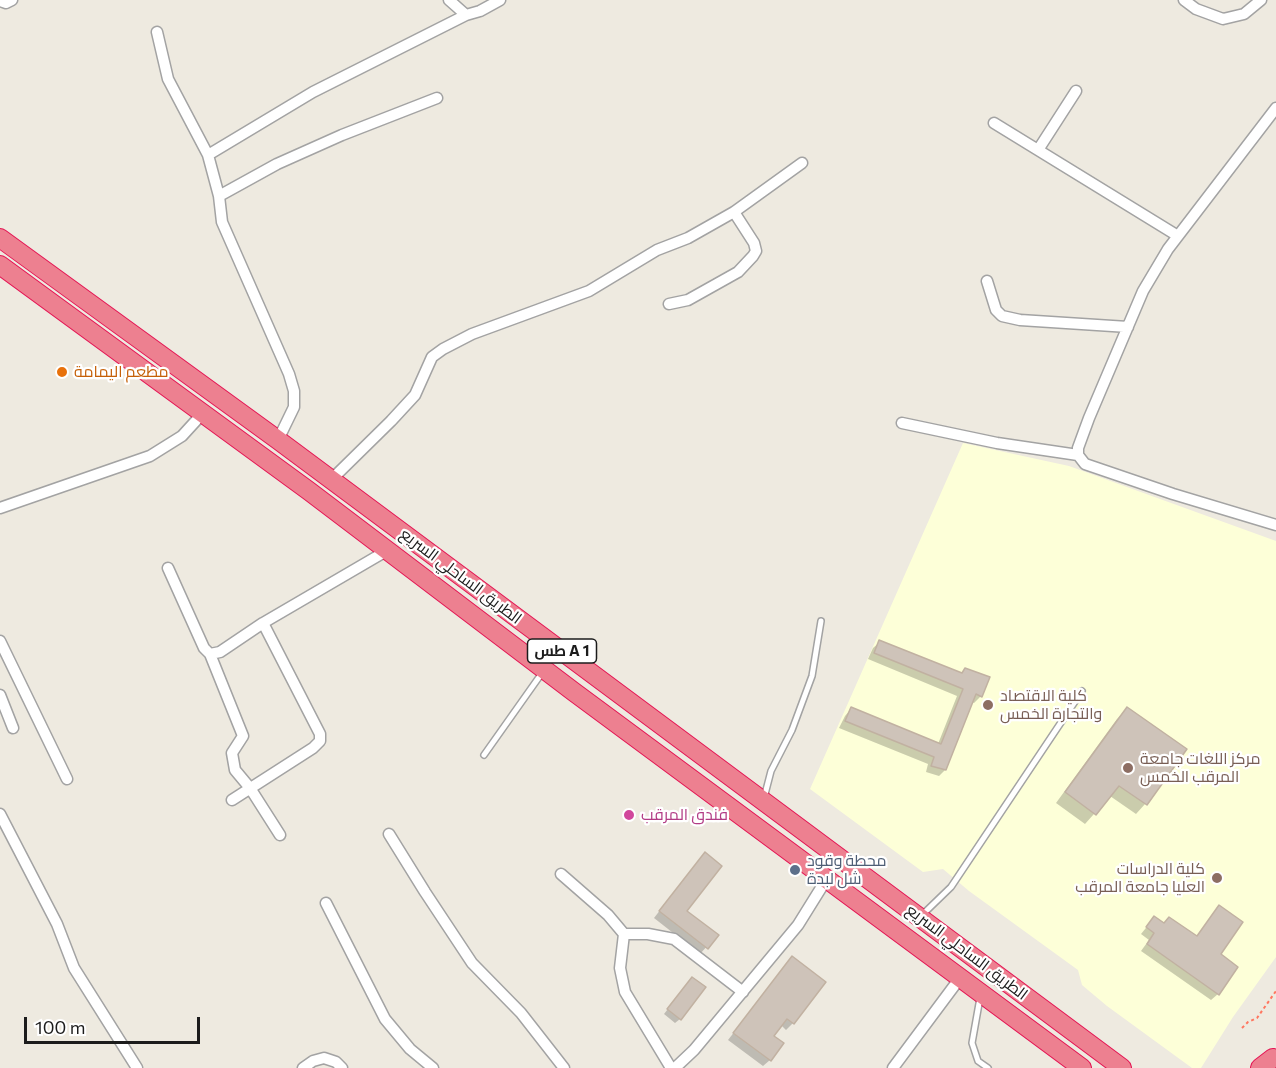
<!DOCTYPE html>
<html>
<head>
<meta charset="utf-8">
<style>
	body { margin:0 }
	#map { position:relative; width:1276px; height:1068px; overflow:hidden; background:#eeeae0; font-family:Commissioner,sans-serif }
	canvas { display:block }
	.scale { position:absolute; left:24px; top:1017px; width:176px; height:27px; box-sizing:border-box; border:3px solid #1c1c1c; border-top:0; padding-left:8px; font-size:18px; line-height:21px; white-space:nowrap; color:#1c1c1c; -webkit-text-stroke:4px #fff; paint-order:stroke }
</style>
</head>
<body>
<div id="map">
<canvas width="1276" height="1068"></canvas>
<div class="scale">100 m</div>
</div>
<script>
const context = document.querySelector('canvas').getContext('2d');
context.lineJoin = 'round';
function paint(path, color) {
  context.fillStyle = color;
  context.fill(path, 'evenodd');
}
function poly(rows) {
  const path = new Path2D();
  for (const r of rows) {
    path.moveTo(r[0], r[1]);
    for (let i = 2; i < r.length; i += 2) path.lineTo(r[i], r[i + 1]);
  }
  return path;
}
function trace(path, color, width, dash) {
  context.strokeStyle = color;
  context.lineWidth = width;
  context.lineCap = dash ? 'butt' : 'round';
  context.setLineDash(dash || []);
  context.stroke(path);
}
function label(font, color, halo, rows, align = 'center') {
  context.font = font + ' Commissioner,Cairo,sans-serif';
  context.lineWidth = 4.5;
  context.setLineDash([]);
  context.textBaseline = 'middle';
  context.strokeStyle = halo;
  context.fillStyle = color;
  for (const [text, x, y, turn = 0] of rows) {
    context.save();
    context.translate(x, y);
    context.rotate((+turn || 0) * Math.PI / 180);
    context.textAlign = isNaN(turn) ? turn : align;
    if (halo) context.strokeText(text, 0, 0);
    context.fillText(text, 0, 0);
    context.restore();
  }
}
paint(poly([
	[963,443,1069,466,1276,541,1276,957,1233,1017,1201,1068,1192,1068,1107,1006,1082,985,1078,970,969,891,943,869,923,872,810,789]
]), '#fdffd8');
paint(poly([
	[880,642,961,674,965,670,988,678,980,697,974,703,971,702,945,770,939,776,926,772,928,764,839,728,845,716,851,709,938,744,957,696,868,659,873,648],
	[1127,709,1185,749,1145,804,1136,814,1110,796,1085,824,1056,803,1117,719],
	[699,860,685,911,717,935,700,954,654,918],
	[1219,907,1218,994,1211,1000,1141,951,1149,940,1141,934,1154,918,1163,924,1196,937],
	[792,958,824,983,793,1023,786,1030,781,1025,772,1036,770,1060,763,1066,728,1040],
	[688,983,680,1019,675,1023,664,1014]
]), '#0003');
const building = poly([
	[879,640,962,673,965,668,990,677,982,697,976,694,946,770,931,766,934,757,845,721,851,707,941,744,963,689,874,653,879,640],
	[1127,707,1187,749,1147,805,1119,786,1096,815,1065,792,1127,707],
	[705,852,722,866,687,911,719,935,708,949,659,911,705,852],
	[1219,905,1243,922,1221,954,1238,967,1219,995,1147,944,1154,933,1146,927,1154,916,1164,923,1169,917,1197,936,1219,905],
	[792,956,826,982,794,1024,787,1019,774,1036,784,1043,771,1061,733,1033,792,956],
	[692,977,706,987,681,1020,667,1009,692,977]
]);
paint(building, '#cec3b9');
trace(building, '#c1b1a1', 1.5);
const lane = poly([
	[484,755,542,673],
	[764,798,771,771,792,730,812,676,821,621],
	[921,916,951,887,1082,691],
	[980,998,972,1043,978,1061,988,1068]
]);
const street = poly([
	[449,0,466,15,480,11,500,0],
	[1184,0,1196,9,1223,19,1244,14,1261,0],
	[0,1,6,3,12,0],
	[157,32,168,79,208,155,219,196,222,222,289,374,294,391,294,407,278,440],
	[1276,108,1168,249,1143,291,1089,418,1078,448,1078,455,1085,464,1173,494,1276,525],
	[994,123,1178,236],
	[1038,150,1076,91],
	[208,155,313,92,466,15],
	[219,196,277,164,342,135,437,98],
	[987,281,996,310,1002,316,1020,320,1128,327],
	[669,304,688,300,738,272,753,256,756,251,754,243,734,212],
	[902,423,997,443,1078,455],
	[331,480,391,421,415,395,432,357,443,349,472,334,589,291,657,250,688,238,734,212,802,163],
	[0,508,150,456,182,436,203,413],
	[168,568,204,648,210,654,243,736,232,753,235,770,250,788,280,835],
	[0,641,67,779],
	[210,654,220,652,263,623,388,550],
	[0,695,13,728],
	[232,800,313,748,320,741,320,734,263,623],
	[0,814,57,924,74,968,137,1068],
	[389,834,425,892,472,963,521,1013,564,1068],
	[561,874,608,915,624,934,620,968,625,992,671,1068],
	[326,903,385,1019,410,1049,433,1068],
	[624,934,648,934,674,939,743,992],
	[303,1068,313,1061,324,1058,336,1062,342,1068],
	[675,1068,694,1050,798,925,826,880],
	[893,1068,960,978]
]);
const highway = poly([
	[0,238,278,440,1122,1068],
	[0,265,309,491,574,692,1082,1068],
	[1260,1068,1273,1058]
]);
trace(lane, '#a3a3a3', 8);
trace(street, '#a3a3a3', 13);
trace(highway, '#e41554', 20);
trace(poly([
	[1242,1028,1248,1022,1257,1018,1276,991]
]), '#ff7760', 2, [3, 3]);
trace(lane, '#fff', 5);
trace(street, '#fff', 10);
trace(highway, '#ed8090', 18);
for (const [x, y, r, color] of [
	[62,372,6,"#e8710a"],
	[988,705,6,"#8d6e63"],
	[1128,768,6,"#8d6e63"],
	[629,815,6,"#d1479c"],
	[795,870,6,"#5c6f8a"],
	[1217,878,6,"#8d6e63"]
]) {
  const dot = new Path2D();
  dot.arc(x, y, r, 0, 2 * Math.PI);
  context.fillStyle = color;
  context.fill(dot);
  trace(dot, '#fff', 2);
}
for (const [x, y, w] of [
	[562,651,69]
]) {
  const box = new Path2D();
  box.roundRect(x - w / 2, y - 12, w, 24, 4.5);
  context.fillStyle = '#fff';
  context.fill(box);
  trace(box, '#1c1c1c', 1.5);
}
label('bold 15px', '#1c1c1c', null, [
	["طس A 1",562,651]
]);
label('16px', '#c56008', '#fff', [
	["مطعم اليمامة",74,372]
], 'left');
label('16px', '#1c1c1c', '#fff', [
	["الطريق الساحلي السريع",461,576,37],
	["الطريق الساحلي السريع",967,952,37]
]);
label('16px', '#785e54', '#fff', [
	["كلية الاقتصاد",1000,696],
	["والتجارة الخمس",1000,714],
	["مركز اللغات جامعة",1140,759],
	["المرقب الخمس",1140,777],
	["كلية الدراسات",1205,869,"right"],
	["العليا جامعة المرقب",1205,887,"right"]
], 'left');
label('16px', '#b23c85', '#fff', [
	["فندق المرقب",641,815]
], 'left');
label('16px', '#4e5e75', '#fff', [
	["محطة وقود",807,861],
	["شل لبدة",807,879]
], 'left');
</script>
</body>
</html>
